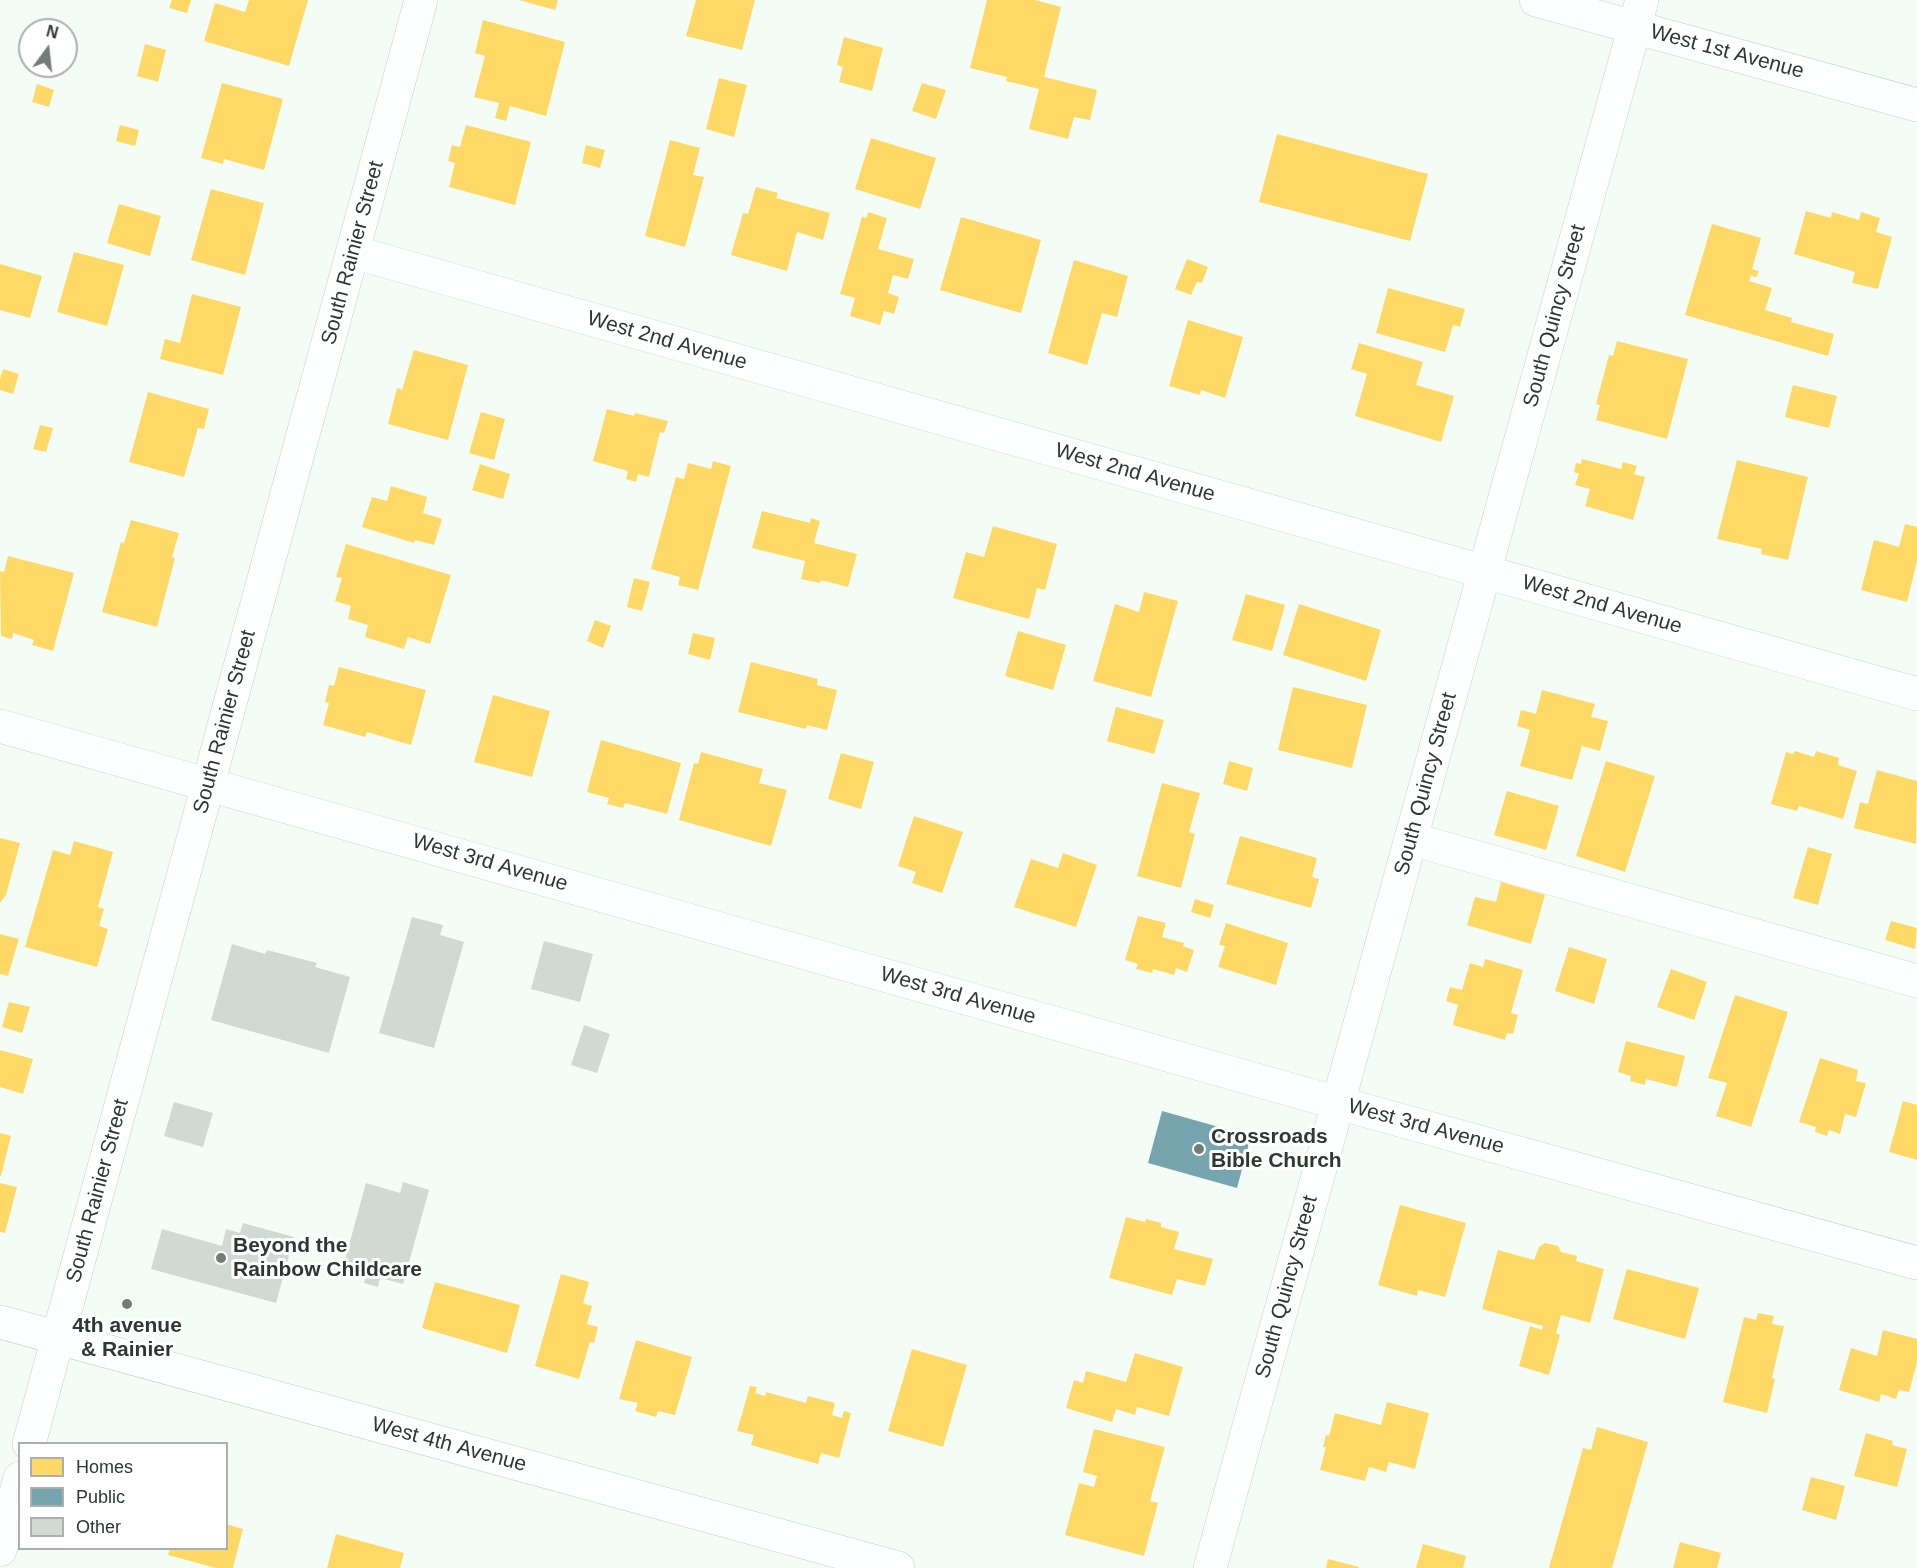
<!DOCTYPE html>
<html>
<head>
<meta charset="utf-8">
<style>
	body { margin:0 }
	#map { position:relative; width:1917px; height:1568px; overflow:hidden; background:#f4fcf6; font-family:Arial,sans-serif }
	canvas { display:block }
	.legend { position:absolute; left:18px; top:1442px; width:210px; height:108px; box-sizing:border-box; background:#fff; border:2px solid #abafad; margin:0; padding:8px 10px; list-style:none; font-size:18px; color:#2e3731 }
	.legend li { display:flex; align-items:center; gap:12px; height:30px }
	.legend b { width:30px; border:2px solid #abafad }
	.north { position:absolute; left:18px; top:18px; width:60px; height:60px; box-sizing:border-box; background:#fff; border:2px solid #abafad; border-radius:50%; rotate:15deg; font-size:16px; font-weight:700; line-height:24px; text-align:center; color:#2e3731 }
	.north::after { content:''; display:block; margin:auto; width:21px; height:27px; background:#737c76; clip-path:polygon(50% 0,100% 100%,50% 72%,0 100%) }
</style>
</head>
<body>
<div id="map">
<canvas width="1917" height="1568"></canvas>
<ul class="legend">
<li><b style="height:16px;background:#ffd966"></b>Homes</li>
<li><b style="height:16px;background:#76a5af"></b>Public</li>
<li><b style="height:16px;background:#d1d9d3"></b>Other</li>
</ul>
<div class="north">N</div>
</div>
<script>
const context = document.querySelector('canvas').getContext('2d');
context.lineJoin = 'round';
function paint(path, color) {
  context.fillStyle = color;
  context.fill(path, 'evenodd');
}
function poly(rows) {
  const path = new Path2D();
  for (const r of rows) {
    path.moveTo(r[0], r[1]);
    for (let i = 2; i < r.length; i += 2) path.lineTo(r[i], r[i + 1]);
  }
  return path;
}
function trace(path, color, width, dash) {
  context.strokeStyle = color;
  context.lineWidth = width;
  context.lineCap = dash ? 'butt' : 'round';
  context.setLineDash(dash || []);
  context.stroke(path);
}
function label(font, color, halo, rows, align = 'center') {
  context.font = font + ' Arial,sans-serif';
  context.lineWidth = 6;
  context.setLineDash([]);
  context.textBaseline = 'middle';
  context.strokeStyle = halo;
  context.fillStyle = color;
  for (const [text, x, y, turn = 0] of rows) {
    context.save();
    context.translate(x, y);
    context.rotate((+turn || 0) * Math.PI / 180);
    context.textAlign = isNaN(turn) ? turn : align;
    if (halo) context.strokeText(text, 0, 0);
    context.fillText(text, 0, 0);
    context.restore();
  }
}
paint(poly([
	[172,0,191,0,187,13,169,8],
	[249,0,308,0,289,66,204,41,215,3,245,12],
	[519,0,558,0,555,10],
	[696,0,755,0,742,50,686,36],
	[987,0,1035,0,1061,7,1044,77,1097,90,1090,120,1074,117,1068,139,1029,129,1039,89,1006,81,1007,77,970,68],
	[483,20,565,42,546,116,510,106,506,121,495,118,499,103,474,97,485,56,475,53],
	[844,37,883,48,872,91,839,82,843,67,837,65],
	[145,44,166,50,158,82,137,76],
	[719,78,747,85,734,137,706,129],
	[222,83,283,99,264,170,224,159,223,164,201,158],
	[922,83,946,90,936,119,912,111],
	[37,84,54,90,49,107,32,102],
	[120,125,139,130,135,146,116,141],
	[466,125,531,142,515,205,449,187,455,163,448,161,452,145,460,147],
	[1277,134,1428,174,1410,241,1259,202],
	[871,138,936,158,920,209,855,189],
	[670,140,700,148,693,175,704,177,685,247,645,236],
	[586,145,605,150,600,168,582,163],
	[756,187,778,193,776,198,830,213,823,240,797,232,787,271,731,255,743,213,748,214],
	[211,189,264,203,245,275,191,260],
	[119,204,161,216,150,256,107,243],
	[1806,211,1831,218,1832,212,1859,220,1861,212,1880,218,1876,232,1892,237,1878,289,1852,283,1855,272,1794,254],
	[868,212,887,218,878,249,914,259,908,279,893,275,888,293,899,297,894,314,884,311,880,325,850,316,855,298,840,294,862,217,867,218],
	[961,217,1041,240,1021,313,940,290],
	[1712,224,1761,238,1752,269,1759,271,1756,278,1751,275,1749,281,1772,288,1765,310,1792,318,1791,322,1834,334,1828,356,1685,315],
	[74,252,124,265,107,326,57,312],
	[1187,259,1208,267,1202,283,1197,282,1191,295,1175,289],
	[1074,260,1128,276,1117,317,1102,313,1087,365,1048,353],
	[0,264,42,276,30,318,0,310],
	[1388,288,1465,309,1460,327,1453,325,1445,352,1376,333],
	[192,294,241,307,223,375,160,359,165,339,180,343],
	[1188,320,1243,337,1225,398,1201,390,1200,395,1169,386],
	[1617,341,1688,359,1667,439,1596,420,1600,405,1596,404,1609,355,1613,356],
	[1359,343,1423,362,1416,385,1454,396,1441,442,1355,416,1367,374,1351,369],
	[414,350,468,365,448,440,388,424,397,388,402,390],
	[3,369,19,374,13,394,0,390,0,379],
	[1793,385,1837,396,1829,428,1785,417],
	[148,392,209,409,204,429,198,428,184,477,129,462],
	[607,409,634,416,635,413,668,421,664,433,660,432,649,477,638,474,636,482,626,479,628,471,593,461],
	[481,412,505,419,494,460,469,453],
	[40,425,53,428,46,452,33,449],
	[1582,459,1621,469,1623,462,1637,466,1634,474,1645,477,1633,520,1585,506,1590,489,1575,485,1579,474,1574,472,1576,463,1581,464],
	[1737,460,1808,477,1788,560,1761,554,1762,549,1717,539],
	[713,461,731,466,698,590,678,585,680,577,651,569,676,477,684,479,688,463,711,469],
	[480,464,510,474,503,499,472,490],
	[391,486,427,497,423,513,442,519,434,545,415,540,414,543,362,527,372,497,387,501],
	[762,511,810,523,811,518,820,521,814,543,857,554,848,587,821,580,820,583,801,579,805,561,752,548],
	[131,520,179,533,172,557,175,558,157,627,102,612,121,542,124,543],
	[1905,524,1917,527,1917,561,1907,602,1861,590,1874,540,1899,547],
	[993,526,1057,544,1045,590,1037,588,1029,619,953,598,966,552,984,557],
	[346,544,451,575,430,644,408,637,404,649,365,637,368,625,348,619,351,606,335,601,342,578,336,577],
	[8,556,74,573,53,651,32,645,34,640,13,633,12,639,1,636,0,571,4,572],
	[634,578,650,582,642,611,627,607],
	[1144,592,1178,601,1151,697,1093,681,1115,604,1139,612],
	[1246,594,1285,605,1272,651,1232,640],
	[1299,604,1381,630,1366,681,1283,655],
	[595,620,611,626,603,648,587,641],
	[1018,631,1066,645,1053,690,1005,676],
	[693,633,715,638,710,660,688,654],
	[751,662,818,679,817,685,837,690,827,730,807,725,806,729,738,712],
	[339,667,426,690,411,745,367,732,365,737,323,725,329,703,325,702,329,685,334,686],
	[1293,687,1367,705,1352,768,1278,750],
	[1542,690,1595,704,1591,717,1608,721,1600,751,1582,746,1572,780,1520,766,1530,730,1517,726,1521,710,1536,714],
	[493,695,550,711,532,777,474,762],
	[1116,707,1164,720,1154,754,1107,741],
	[601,740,681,763,667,814,625,803,623,808,607,804,609,798,587,792],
	[1795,751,1814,757,1816,751,1839,758,1838,765,1857,771,1843,819,1799,806,1797,811,1771,804,1786,752,1793,754],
	[701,752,763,769,759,783,787,790,771,846,679,820,694,763,698,764],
	[841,753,874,762,861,809,828,799],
	[1229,761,1253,768,1247,791,1223,784],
	[1606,761,1655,776,1625,872,1576,856],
	[1877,770,1917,781,1916,844,1854,828,1860,802,1868,804],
	[1162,783,1200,793,1189,832,1195,834,1181,888,1137,876],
	[1507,791,1559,806,1546,850,1494,835],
	[914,816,963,832,942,893,912,883,916,872,898,866],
	[1240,836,1317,858,1312,877,1319,879,1311,908,1226,884],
	[0,838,20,843,6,895,0,903],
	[74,841,113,852,98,907,104,909,99,926,108,929,97,967,25,947,53,850,70,855],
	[1808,847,1832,854,1818,905,1793,898],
	[1063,853,1097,865,1076,927,1014,907,1031,859,1058,868],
	[1501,882,1545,895,1531,944,1467,925,1475,897,1496,902],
	[1195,899,1214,905,1210,918,1191,912],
	[1138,916,1166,923,1162,937,1184,943,1183,946,1194,950,1187,972,1176,968,1174,975,1153,969,1152,973,1136,969,1138,964,1125,960],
	[1891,921,1917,928,1915,949,1885,940],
	[1226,923,1288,943,1276,985,1218,967,1225,946,1219,945],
	[0,934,19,939,8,976,0,974],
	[1569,947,1607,959,1594,1004,1555,991],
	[1485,959,1523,970,1511,1013,1518,1015,1513,1034,1507,1033,1505,1040,1453,1025,1458,1005,1446,1001,1450,987,1462,990,1470,963,1483,967],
	[1671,969,1707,982,1694,1020,1657,1007],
	[1735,995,1788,1012,1751,1127,1716,1116,1727,1083,1708,1078],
	[9,1002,30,1007,22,1033,2,1027],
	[1626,1041,1685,1056,1677,1087,1646,1079,1645,1085,1630,1081,1631,1076,1618,1072],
	[0,1050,33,1059,23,1094,0,1087],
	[1820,1058,1858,1070,1856,1081,1866,1083,1856,1117,1845,1114,1840,1134,1829,1130,1827,1136,1815,1132,1816,1127,1799,1122],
	[1903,1101,1917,1105,1917,1160,1889,1152],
	[0,1133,11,1136,1,1176,0,1176],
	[0,1183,17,1187,5,1233,0,1232],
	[1400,1205,1466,1223,1445,1297,1418,1290,1417,1296,1378,1285],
	[1126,1217,1145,1222,1146,1219,1161,1223,1161,1227,1179,1232,1174,1249,1213,1259,1205,1286,1177,1279,1172,1295,1109,1278],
	[1545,1243,1558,1246,1561,1252,1577,1256,1576,1261,1604,1269,1590,1323,1561,1315,1556,1333,1560,1335,1549,1375,1519,1366,1530,1326,1542,1330,1543,1326,1482,1309,1498,1250,1534,1260,1539,1247],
	[1627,1269,1699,1288,1685,1339,1613,1319],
	[561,1274,589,1282,583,1303,592,1306,587,1324,598,1327,594,1343,590,1342,579,1379,535,1366],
	[435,1282,520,1305,507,1353,422,1328],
	[1758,1313,1774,1316,1772,1324,1784,1326,1772,1378,1775,1379,1767,1413,1723,1402,1744,1317,1756,1320],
	[1883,1330,1917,1339,1917,1363,1909,1392,1899,1390,1896,1399,1881,1394,1879,1402,1839,1390,1851,1348,1877,1356],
	[636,1340,692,1357,675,1415,658,1411,656,1417,635,1411,638,1403,619,1399],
	[912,1349,967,1365,943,1447,888,1431],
	[1135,1353,1183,1367,1169,1416,1137,1407,1135,1415,1116,1409,1112,1422,1066,1408,1074,1380,1083,1383,1086,1371,1126,1382],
	[750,1386,757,1387,755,1393,765,1396,766,1392,806,1403,808,1396,835,1403,832,1415,842,1418,844,1411,851,1413,839,1458,821,1453,818,1464,751,1445,754,1435,737,1431],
	[1387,1402,1429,1413,1415,1469,1389,1462,1386,1472,1369,1467,1365,1481,1320,1470,1326,1447,1323,1447,1326,1435,1329,1436,1335,1413,1381,1425],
	[1597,1427,1648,1442,1612,1568,1549,1568,1583,1448,1591,1450],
	[1094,1429,1165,1447,1150,1501,1158,1503,1144,1556,1065,1535,1079,1483,1094,1487,1097,1476,1083,1472],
	[1866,1433,1893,1441,1892,1445,1907,1449,1897,1487,1854,1476],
	[1811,1477,1845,1486,1836,1520,1802,1510],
	[226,1524,243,1529,233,1568,216,1568,168,1555,170,1548,226,1548],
	[336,1534,404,1553,400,1568,327,1568],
	[1680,1542,1721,1553,1717,1568,1673,1568],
	[1423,1544,1466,1556,1463,1568,1416,1568],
	[1328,1559,1359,1567,1359,1568,1326,1568]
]), '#ffd966');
paint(poly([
	[1162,1111,1251,1136,1237,1188,1148,1163]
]), '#76a5af');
paint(poly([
	[412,917,443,925,440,935,464,942,434,1048,379,1033],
	[544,941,593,954,580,1002,531,989],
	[232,944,265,954,267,950,317,963,315,967,350,977,329,1053,211,1020],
	[584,1025,610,1034,597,1073,571,1065],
	[174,1102,213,1113,203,1147,164,1136],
	[403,1182,429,1190,403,1284,380,1278,378,1287,364,1283,366,1274,343,1267,366,1183,400,1193],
	[243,1223,294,1237,276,1303,151,1269,162,1229,222,1246,226,1229,240,1233]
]), '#d1d9d3');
const minor = poly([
	[1536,0,1917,105],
	[353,252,1917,694],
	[0,726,1338,1103,1917,1263],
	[1411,839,1917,981],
	[0,1322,898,1568],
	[29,1444,421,0],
	[0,1550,20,1478],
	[1210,1568,1642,0]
]);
trace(minor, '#c7cfc9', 34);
trace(minor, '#fdfffe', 33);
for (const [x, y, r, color] of [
	[1199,1149,6,"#737c76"],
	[221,1258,6,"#737c76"],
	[127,1304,6,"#737c76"]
]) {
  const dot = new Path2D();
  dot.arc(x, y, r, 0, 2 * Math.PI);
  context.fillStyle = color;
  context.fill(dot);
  trace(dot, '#fff', 2);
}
label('21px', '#2e3731', '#fff', [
	["West 1st Avenue",1727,52,15],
	["South Rainier Street",353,253,-75],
	["South Quincy Street",1555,316,-75],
	["West 2nd Avenue",667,341,16],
	["West 2nd Avenue",1135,473,16],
	["West 2nd Avenue",1602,605,16],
	["South Rainier Street",225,722,-75],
	["South Quincy Street",1426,784,-75],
	["West 3rd Avenue",490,863,16],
	["West 3rd Avenue",958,996,16],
	["West 3rd Avenue",1426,1127,15],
	["South Rainier Street",98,1191,-75],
	["South Quincy Street",1287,1287,-75],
	["West 4th Avenue",449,1445,15]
]);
label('bold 21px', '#2e3731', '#fff', [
	["Crossroads",1211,1137],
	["Bible Church",1211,1161],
	["Beyond the",233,1246],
	["Rainbow Childcare",233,1270],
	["4th avenue",127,1326,"center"],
	["& Rainier",127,1350,"center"]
], 'left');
</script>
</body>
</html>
